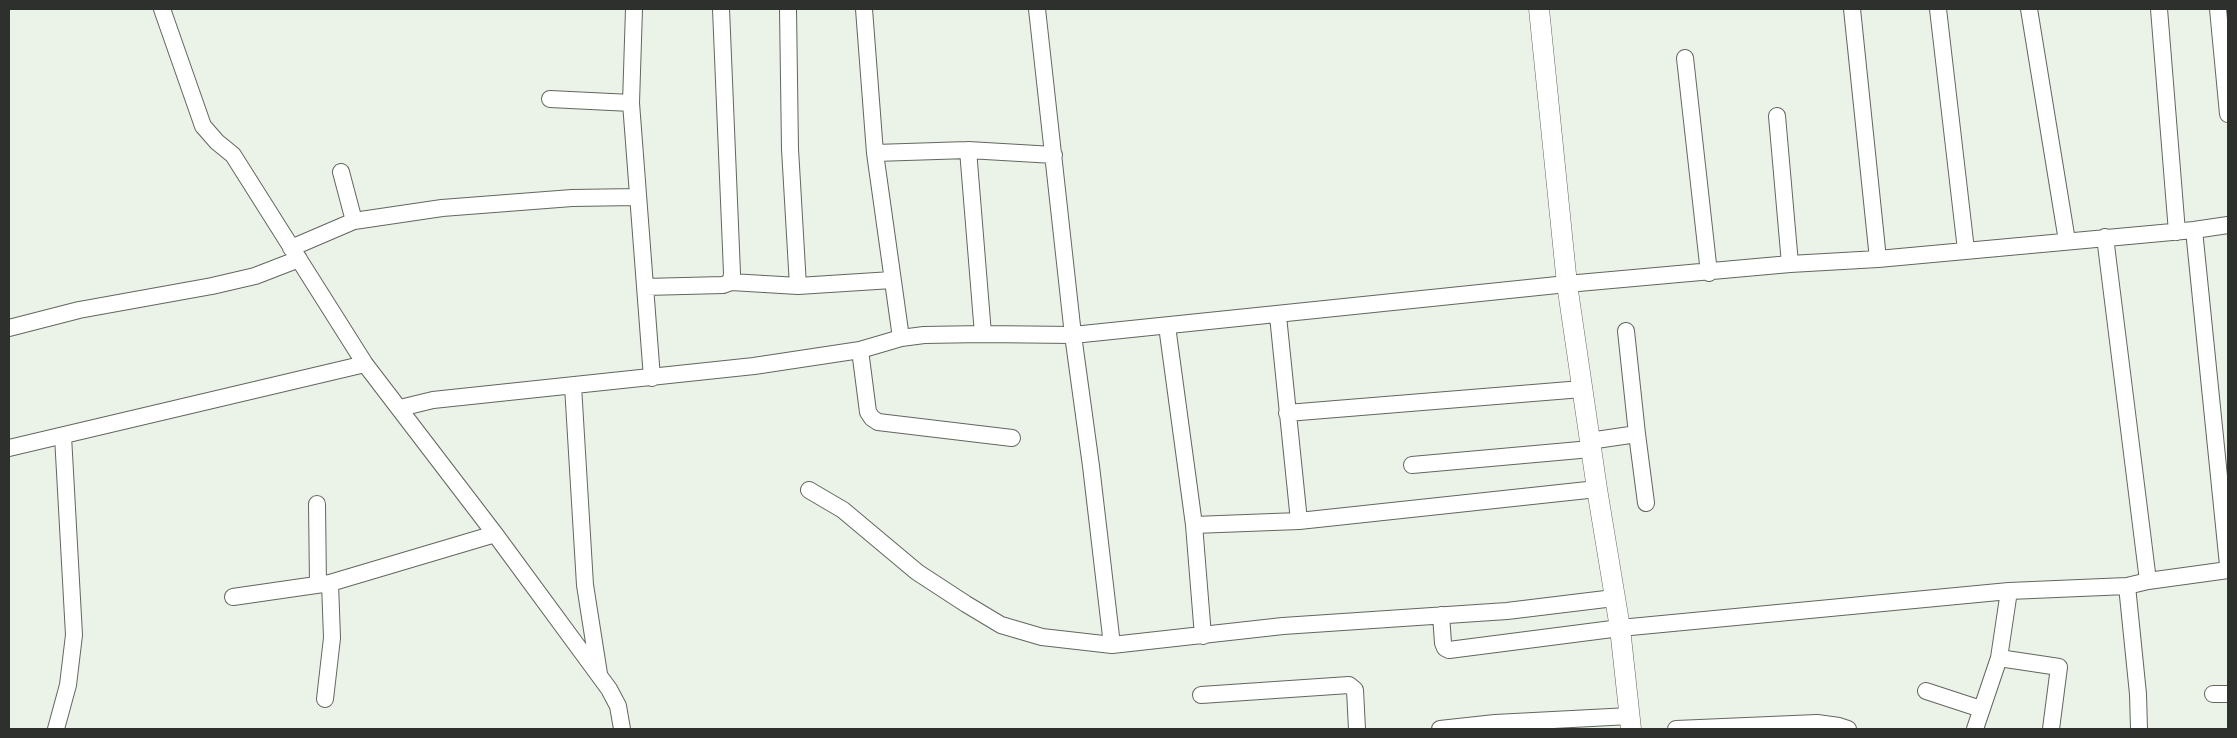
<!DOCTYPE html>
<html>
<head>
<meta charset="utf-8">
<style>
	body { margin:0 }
	#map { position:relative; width:2237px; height:738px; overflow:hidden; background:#ebf2e8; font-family:Montserrat,sans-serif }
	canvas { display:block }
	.frame { position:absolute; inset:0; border:10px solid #2d302c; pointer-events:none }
</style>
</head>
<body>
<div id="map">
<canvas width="2237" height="738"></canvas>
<div class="frame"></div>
</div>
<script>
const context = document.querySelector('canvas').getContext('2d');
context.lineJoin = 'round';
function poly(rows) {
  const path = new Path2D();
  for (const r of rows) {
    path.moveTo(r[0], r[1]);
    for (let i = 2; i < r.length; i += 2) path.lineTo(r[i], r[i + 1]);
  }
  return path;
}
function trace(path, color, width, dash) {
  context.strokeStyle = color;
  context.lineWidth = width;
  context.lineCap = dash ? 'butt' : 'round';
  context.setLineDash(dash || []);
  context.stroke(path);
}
const minor = poly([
	[162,9,203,126,217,142,233,155,365,364,495,534,609,689,618,706,622,729],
	[634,9,631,103,652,378],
	[721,9,732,273,731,282],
	[788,9,790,149,798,286],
	[864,9,875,153,901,338],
	[1037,9,1073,335,1091,466,1112,645],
	[1852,9,1878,259],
	[1938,9,1966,250],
	[2029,9,2067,241],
	[2159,9,2177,232],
	[2218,9,2228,114],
	[1685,58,1709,273],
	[550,99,631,103],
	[1777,116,1790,264],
	[968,150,983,334],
	[875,153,968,150,1054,155],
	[341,172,354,221],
	[2194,230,2228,565],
	[2105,237,2148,581],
	[291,248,354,221,442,208,572,198,637,197],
	[645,287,723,285,731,282,798,286,892,280],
	[1278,316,1299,521],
	[1167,326,1194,525,1203,636],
	[9,328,79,310,212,286,255,276,299,259],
	[860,350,868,412,872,418,878,422,1012,438],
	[573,386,585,585,599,674],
	[400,408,433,400,754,366,860,350,901,338,924,335,983,334,1073,335,1567,284,1790,264,1878,259,2194,230,2228,225],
	[1287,413,1582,389],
	[1637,434,1646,503],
	[1589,441,1637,434,1626,331],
	[9,448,365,364],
	[1412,465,1591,449],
	[809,490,843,510,917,572,966,604,1001,625,1042,637,1112,645,1283,626,1507,611,1614,598],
	[317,504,318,584],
	[1194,525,1299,521,1597,489],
	[2127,586,2138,694,2139,729],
	[233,597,330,583,495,534],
	[1441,615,1443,643,1445,648,1449,650,1620,628,2009,591,2127,586,2148,581,2228,570],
	[1999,658,2059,667,2051,729],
	[1926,691,1981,709],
	[2213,694,2228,694],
	[1201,695,1349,685,1355,690,1357,729],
	[325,699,332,638,330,583],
	[56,729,68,685,74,635,63,436],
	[1440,729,1495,723,1630,716],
	[1676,729,1817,723,1839,726,1848,729],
	[1975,729,1999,658,2009,591]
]);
const tertiary = poly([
	[1539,9,1567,284,1597,489,1620,628,1631,729]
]);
trace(minor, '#61675e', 18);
trace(tertiary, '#61675e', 21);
trace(minor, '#fff', 16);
trace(tertiary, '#fff', 20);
</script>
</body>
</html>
